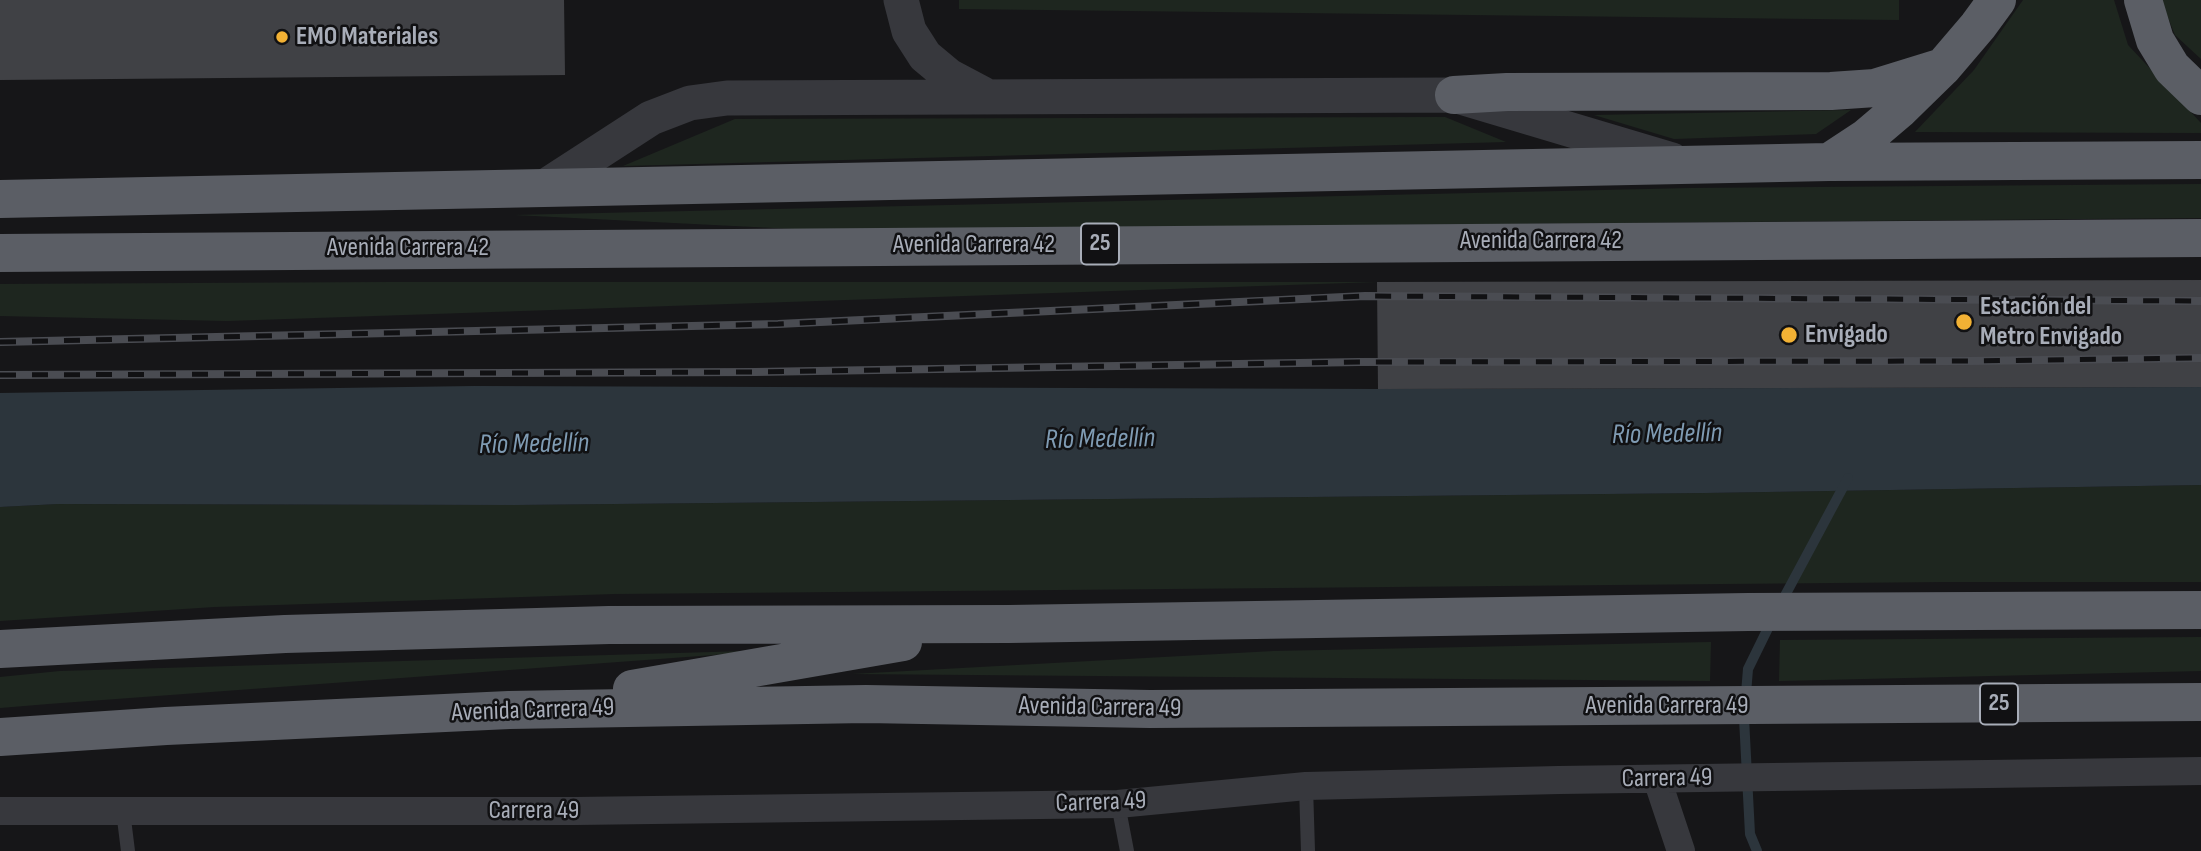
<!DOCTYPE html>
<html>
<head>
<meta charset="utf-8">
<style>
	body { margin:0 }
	canvas { display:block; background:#161618 }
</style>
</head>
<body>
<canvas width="2201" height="851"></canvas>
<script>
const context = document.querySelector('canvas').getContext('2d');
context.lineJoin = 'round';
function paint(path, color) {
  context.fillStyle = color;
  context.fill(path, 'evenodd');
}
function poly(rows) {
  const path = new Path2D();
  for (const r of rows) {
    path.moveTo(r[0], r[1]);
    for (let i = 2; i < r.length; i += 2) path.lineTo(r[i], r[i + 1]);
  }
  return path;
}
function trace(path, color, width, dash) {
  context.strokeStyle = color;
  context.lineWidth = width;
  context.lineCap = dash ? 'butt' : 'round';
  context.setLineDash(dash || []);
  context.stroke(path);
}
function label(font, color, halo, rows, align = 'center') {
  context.font = font + ' "Sofia Sans Condensed",sans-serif';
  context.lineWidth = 5;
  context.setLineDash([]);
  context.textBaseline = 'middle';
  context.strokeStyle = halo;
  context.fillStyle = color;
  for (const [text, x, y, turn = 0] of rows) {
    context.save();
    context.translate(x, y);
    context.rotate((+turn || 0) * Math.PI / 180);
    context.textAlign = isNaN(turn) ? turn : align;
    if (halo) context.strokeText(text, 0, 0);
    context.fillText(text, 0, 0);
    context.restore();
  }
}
paint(poly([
	[959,0,1899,0,1899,20,959,9],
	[2023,0,2114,0,2128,45,2201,123,2201,133,1915,132,1974,70],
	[2161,0,2201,0,2201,59,2175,35],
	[1851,110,1816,134,1674,139,1594,115],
	[1445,117,1506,142,623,166,735,119],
	[2201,184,2201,218,814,230,514,215,1691,188],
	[387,282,1377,282,227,321,0,316,0,284],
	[2201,485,2201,582,1944,582,614,594,214,607,0,621,0,507,58,504,515,505,1705,493],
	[2201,637,2201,671,1779,681,1780,640],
	[1711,642,1710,681,852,674,1274,651],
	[781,650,48,704,0,708,0,677,60,671]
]), '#1e261f');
paint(poly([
	[474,386,1378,389,2201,387,2201,485,1705,493,515,505,58,504,0,507,0,393]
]), '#2c353c');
trace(poly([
	[1781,603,1848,478],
	[1757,851,1750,834,1744,718,1748,669,1772,620]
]), '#2c353c', 10);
paint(poly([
	[0,0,564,0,565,75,0,80],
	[2201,280,2201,387,1378,389,1377,282]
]), '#404145');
trace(poly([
	[1306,786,1308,851],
	[1118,804,1127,851],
	[123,811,128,851]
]), '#37383d', 14);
trace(poly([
	[1657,779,1681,851],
	[0,811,575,811,1118,804,1306,786,1559,780,2201,771]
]), '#37383d', 28);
trace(poly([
	[901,0,909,31,925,56,949,76,983,94],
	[543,188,651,118,690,103,727,98,1454,95,1672,160]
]), '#37383d', 35);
trace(poly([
	[2143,0,2155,40,2172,68,2201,96],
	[1454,95,1507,92,1831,91,1875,88,1943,67],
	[1829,162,1867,137,1900,109,1943,67,1978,26,1997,0],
	[0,199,1829,162,2201,160],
	[0,253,2201,238],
	[0,649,285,634,609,625,1009,624,1748,612,2201,610],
	[632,689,903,642],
	[0,737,166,726,509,710,866,704,1150,709,2201,702]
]), '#5b5e65', 38);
const rail = poly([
	[0,342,778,324,1365,296,2201,301],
	[0,375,755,372,1359,362,1969,361,2201,358]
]);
trace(rail, '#4a4c52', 8);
trace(rail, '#111113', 5, [16]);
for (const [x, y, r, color] of [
	[282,37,7,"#f2b134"],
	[1964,322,9,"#f2b134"],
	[1789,335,9,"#f2b134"]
]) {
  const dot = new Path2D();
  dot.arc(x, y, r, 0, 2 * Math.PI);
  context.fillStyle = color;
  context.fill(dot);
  trace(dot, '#111113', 2.5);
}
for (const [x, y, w] of [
	[1100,244,38],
	[1999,704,38]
]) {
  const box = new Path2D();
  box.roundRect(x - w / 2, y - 20.5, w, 41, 5);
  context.fillStyle = '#111113';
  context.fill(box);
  trace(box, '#a8adb8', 2);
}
label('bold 24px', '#a8adb8', null, [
	["25",1100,244],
	["25",1999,704]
]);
label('bold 26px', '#a8adb8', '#111113', [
	["EMO Materiales",296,37],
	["Estación del",1980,307],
	["Metro Envigado",1980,337],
	["Envigado",1805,335]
], 'left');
label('26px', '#a8adb8', '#111113', [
	["Avenida Carrera 42",1541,241],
	["Avenida Carrera 42",974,245],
	["Avenida Carrera 42",408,248],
	["Avenida Carrera 49",1667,706],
	["Avenida Carrera 49",1100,708,1],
	["Avenida Carrera 49",533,711,-2],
	["Carrera 49",1667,779,-1],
	["Carrera 49",1101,803,-2],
	["Carrera 49",534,811]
]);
label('italic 28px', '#7f9bb3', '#111113', [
	["Río Medellín",1667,435,-1],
	["Río Medellín",1100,440,-1],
	["Río Medellín",534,445,-1]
]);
</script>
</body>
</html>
